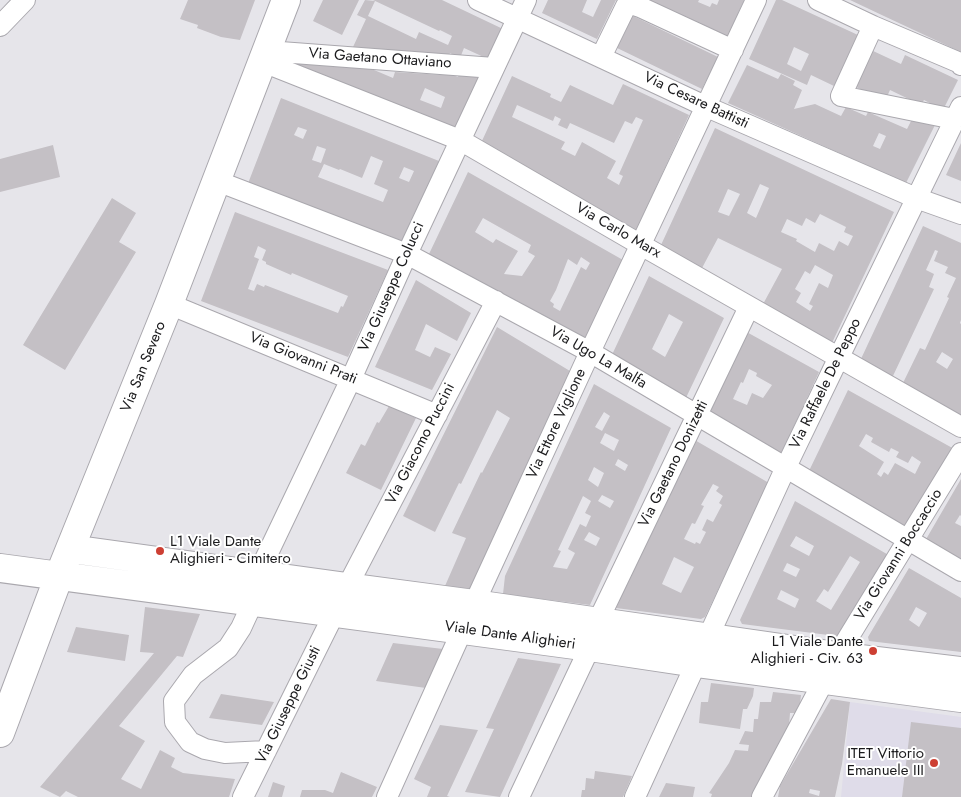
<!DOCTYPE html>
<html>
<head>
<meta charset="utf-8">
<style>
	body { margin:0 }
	canvas { display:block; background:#e6e5ea }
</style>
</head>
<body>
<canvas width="961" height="797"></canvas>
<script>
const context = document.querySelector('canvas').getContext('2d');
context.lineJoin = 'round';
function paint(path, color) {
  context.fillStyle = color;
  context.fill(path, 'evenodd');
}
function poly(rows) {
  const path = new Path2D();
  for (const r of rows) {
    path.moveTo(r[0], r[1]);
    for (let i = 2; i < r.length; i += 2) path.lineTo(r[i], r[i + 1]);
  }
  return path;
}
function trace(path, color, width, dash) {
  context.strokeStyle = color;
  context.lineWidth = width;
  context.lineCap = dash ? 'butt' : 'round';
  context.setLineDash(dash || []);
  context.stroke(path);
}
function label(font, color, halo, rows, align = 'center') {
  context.font = font + ' Jost,sans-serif';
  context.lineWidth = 4;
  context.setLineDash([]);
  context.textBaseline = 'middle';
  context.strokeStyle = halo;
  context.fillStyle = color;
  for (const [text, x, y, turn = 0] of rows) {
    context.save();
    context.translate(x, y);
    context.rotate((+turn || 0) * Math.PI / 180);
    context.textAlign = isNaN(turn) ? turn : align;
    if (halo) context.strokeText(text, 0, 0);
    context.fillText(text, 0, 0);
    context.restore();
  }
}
paint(poly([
	[850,702,961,717,961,797,841,797]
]), '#dfdce9');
paint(poly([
	[188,0,255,0,240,40,221,37,197,28,198,25,180,19],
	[323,0,359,0,342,35,313,21],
	[365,0,375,1,368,16,416,39,419,32,448,45,452,36,440,30,439,31,373,0,442,0,503,29,488,59,464,48,460,58,450,53,448,58,353,47,366,19,357,15],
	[548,0,587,0,582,12,593,17,601,0,616,0,597,39,542,13],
	[645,0,699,0,698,2,710,7,712,3,717,5,719,0,744,0,727,38],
	[776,0,782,0,858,35,834,86,811,75,807,85,749,59],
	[794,47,809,54,801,71,787,64],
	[850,0,961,0,961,52,886,17],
	[631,15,718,57,702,89,615,47],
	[871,50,901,64,905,55,958,80,943,110,924,100,922,103,918,101,917,103,890,90,885,101,854,86],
	[296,60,354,64,366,69,367,67,393,78,395,72,443,75,444,72,458,77,460,72,479,77,452,134,292,70],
	[425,88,445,97,441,108,420,100],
	[747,65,778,79,781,74,795,81,793,85,802,90,794,109,815,104,841,116,846,107,866,116,868,112,907,129,913,117,938,119,906,183,728,103],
	[879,133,886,136,880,149,873,146],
	[512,76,551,94,550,97,561,102,570,85,613,105,623,84,689,115,636,231,481,143],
	[517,105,553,121,555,116,561,119,558,125,567,129,570,123,614,143,625,121,632,124,636,117,643,120,619,174,623,176,619,185,607,178,616,161,582,142,575,156,561,149,565,142,512,117],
	[281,98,439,161,401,245,247,186],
	[298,127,307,130,303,139,294,135],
	[317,146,326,149,321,163,312,160],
	[371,156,383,161,374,184,388,190,383,202,318,177,324,164,339,170,340,169,362,178],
	[404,167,414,171,409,182,399,178],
	[715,128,894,212,831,345,762,306,782,269,718,238,702,268,661,245],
	[760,184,769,188,756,218,747,213],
	[728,189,740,194,729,216,718,212],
	[820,214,846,227,844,232,853,236,848,246,839,241,834,251,819,243,815,252,796,241,797,239,781,232,787,219,802,226,806,218,815,223],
	[815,265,833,275,828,288,819,283,809,304,813,306,810,311,796,302,801,293,795,289,805,271,810,274],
	[961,143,961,181,946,175],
	[53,145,60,177,0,192,0,159],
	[468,172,623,260,584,343,429,254],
	[483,218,531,245,528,252,535,256,522,276,504,274,518,251,496,239,493,243,475,232],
	[581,257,590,263,586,270,581,267,560,311,553,307,554,304,550,301,556,290,568,259,577,265],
	[112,198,136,213,119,242,136,252,65,370,23,345],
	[235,212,388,270,348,357,201,301],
	[258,246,266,250,262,260,266,262,266,264,291,275,292,273,348,296,343,307,341,306,338,313,265,285,264,287,257,284,254,291,248,289,259,259,254,257],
	[923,226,961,243,961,320,960,323,961,324,961,416,902,385,920,348,925,350,949,298,947,297,956,278,945,273,948,267,934,261,938,251,935,250,926,270,934,274,929,287,934,289,892,378,860,361],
	[942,352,953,359,947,369,936,362],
	[649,276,724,318,684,402,610,359],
	[669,314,683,322,665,357,652,349],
	[416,280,471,313,457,341,426,324,415,350,430,357,435,347,451,354,432,390,375,367],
	[497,327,570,371,470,589,445,586,466,538,452,533,481,472,482,473,510,418,497,410,461,484,459,483,435,532,403,516],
	[743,330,819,372,780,457,703,415],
	[749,369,757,373,756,376,772,385,763,398,752,393,747,405,733,399,741,382,743,383],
	[594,384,671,428,590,605,503,594,505,576],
	[604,412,610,416,602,431,595,427],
	[605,433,619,440,614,451,600,443],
	[618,459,628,465,625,471,615,465],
	[594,467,604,473,598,487,588,480],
	[602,495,614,501,610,508,598,501],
	[583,496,591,501,585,513,591,516,586,527,580,524,568,549,575,553,567,569,553,567,561,551,558,550],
	[589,532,600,538,596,546,584,540],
	[848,390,956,450,907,531,808,473],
	[866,434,873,438,871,442,889,452,891,448,899,452,896,457,908,463,912,456,921,462,915,474,895,463,888,475,884,472,881,477,877,474,884,462,859,446],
	[389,406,416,418,381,490,346,473,361,444,365,446,377,422,379,423],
	[693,439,769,483,705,617,701,619,616,608],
	[713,484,719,487,716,491,723,496,719,503,722,505,713,522,707,519,702,530,706,532,700,544,696,542,695,544,684,539,692,523,695,524,704,506,701,505],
	[674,557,694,567,681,593,662,584],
	[961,479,961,516,960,515,955,523,961,526,961,562,925,541],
	[795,501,892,557,844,637,742,624,740,620],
	[796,536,814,546,809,556,790,546],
	[850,556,860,562,831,610,816,601,824,589,828,592],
	[787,563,800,569,796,577,783,571],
	[781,590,799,599,795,608,777,599],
	[909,568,961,598,961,652,869,641,868,637],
	[916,607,927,613,919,627,909,620],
	[145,607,200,614,183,657,177,656,119,726,145,741,121,779,141,789,160,750,175,758,171,767,183,773,235,779,229,797,78,797,66,791,60,797,40,787,154,653,140,652],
	[76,627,129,635,125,661,67,652],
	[393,643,443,649,426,688,376,681],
	[518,658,561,664,500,797,465,792,494,729,486,728],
	[711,683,754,688,753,696,747,709,743,709,740,729,699,723,701,702,708,702],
	[773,692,801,695,799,713,790,713,788,738,755,797,711,797,712,794,709,793,729,763,735,750,748,751,749,745,739,744,745,731,753,732,754,719,758,719,760,702,771,702],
	[221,694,274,702,262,725,209,718],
	[831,699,850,702,842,764,835,797,778,797,780,786],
	[810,789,820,791,819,796,809,793],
	[911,722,961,728,961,797,902,797],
	[440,725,478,730,447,796,450,797,427,797,431,787,414,779],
	[595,771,632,776,623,797,581,797,582,790,585,790,586,778,594,779],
	[341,772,377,787,372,797,300,797,302,790,325,790,333,793],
	[273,782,285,786,282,797,268,797],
	[666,783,695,787,693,797,659,797]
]), '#c4c0c5');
const street = poly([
	[478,0,707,107,916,198,961,214],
	[818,0,873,26,960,63,961,65],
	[0,26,25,0],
	[873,26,841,96,954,119],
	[267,51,494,68],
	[601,57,626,6,631,4,640,7,733,50],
	[263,62,460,140,641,245,961,427],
	[217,181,407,254,590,352,961,571],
	[169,304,437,415],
	[258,574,351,379,407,254,526,0],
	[347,587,496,301],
	[253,602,241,628,228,648,193,675,174,701,175,722,190,742,205,749,225,753,266,751],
	[243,797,335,612],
	[387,797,474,604,590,352,756,0],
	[519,797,590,647,598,621,749,307],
	[635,797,786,467,839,357,961,107],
	[762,797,837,656,961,453]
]);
const secondary = poly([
	[71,549,347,587,474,604,837,656,961,671],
	[0,568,590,647,696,663,961,698],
	[0,733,59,576,169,304,286,0]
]);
trace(street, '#aaa8ae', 22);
trace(secondary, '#aaa8ae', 30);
trace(street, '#fff', 20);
trace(secondary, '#fff', 28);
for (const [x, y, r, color] of [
	[160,551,5,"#cd3f33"],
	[873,651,5,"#cd3f33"],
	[934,763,5,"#cd3f33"]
]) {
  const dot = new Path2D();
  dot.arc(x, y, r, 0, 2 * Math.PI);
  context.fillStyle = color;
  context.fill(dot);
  trace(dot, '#fff', 2);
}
label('15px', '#1a1a1c', '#fff', [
	["Via Gaetano Ottaviano",380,59,4],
	["Via Cesare Battisti",696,101,25],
	["Via Carlo Marx",618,231,30],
	["Via Giuseppe Colucci",392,287,-66],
	["Via Ugo La Malfa",598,358,30],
	["Via Giovanni Prati",303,359,22],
	["Via San Severo",144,367,-68],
	["Via Raffaele De Peppo",826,384,-64],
	["Via Ettore Viglione",557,424,-65],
	["Via Giacomo Puccini",421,444,-63],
	["Via Gaetano Donizetti",674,464,-64],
	["Via Giovanni Boccaccio",899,555,-58],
	["Viale Dante Alighieri",510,636,8],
	["Via Giuseppe Giusti",289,705,-64]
]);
label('15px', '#1a1a1c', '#fff', [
	["L1 Viale Dante",170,542,"left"],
	["Alighieri - Cimitero",170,559,"left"],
	["L1 Viale Dante",863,642],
	["Alighieri - Civ. 63",863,659],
	["ITET Vittorio",924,754],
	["Emanuele III",924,771]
], 'right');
</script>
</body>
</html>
